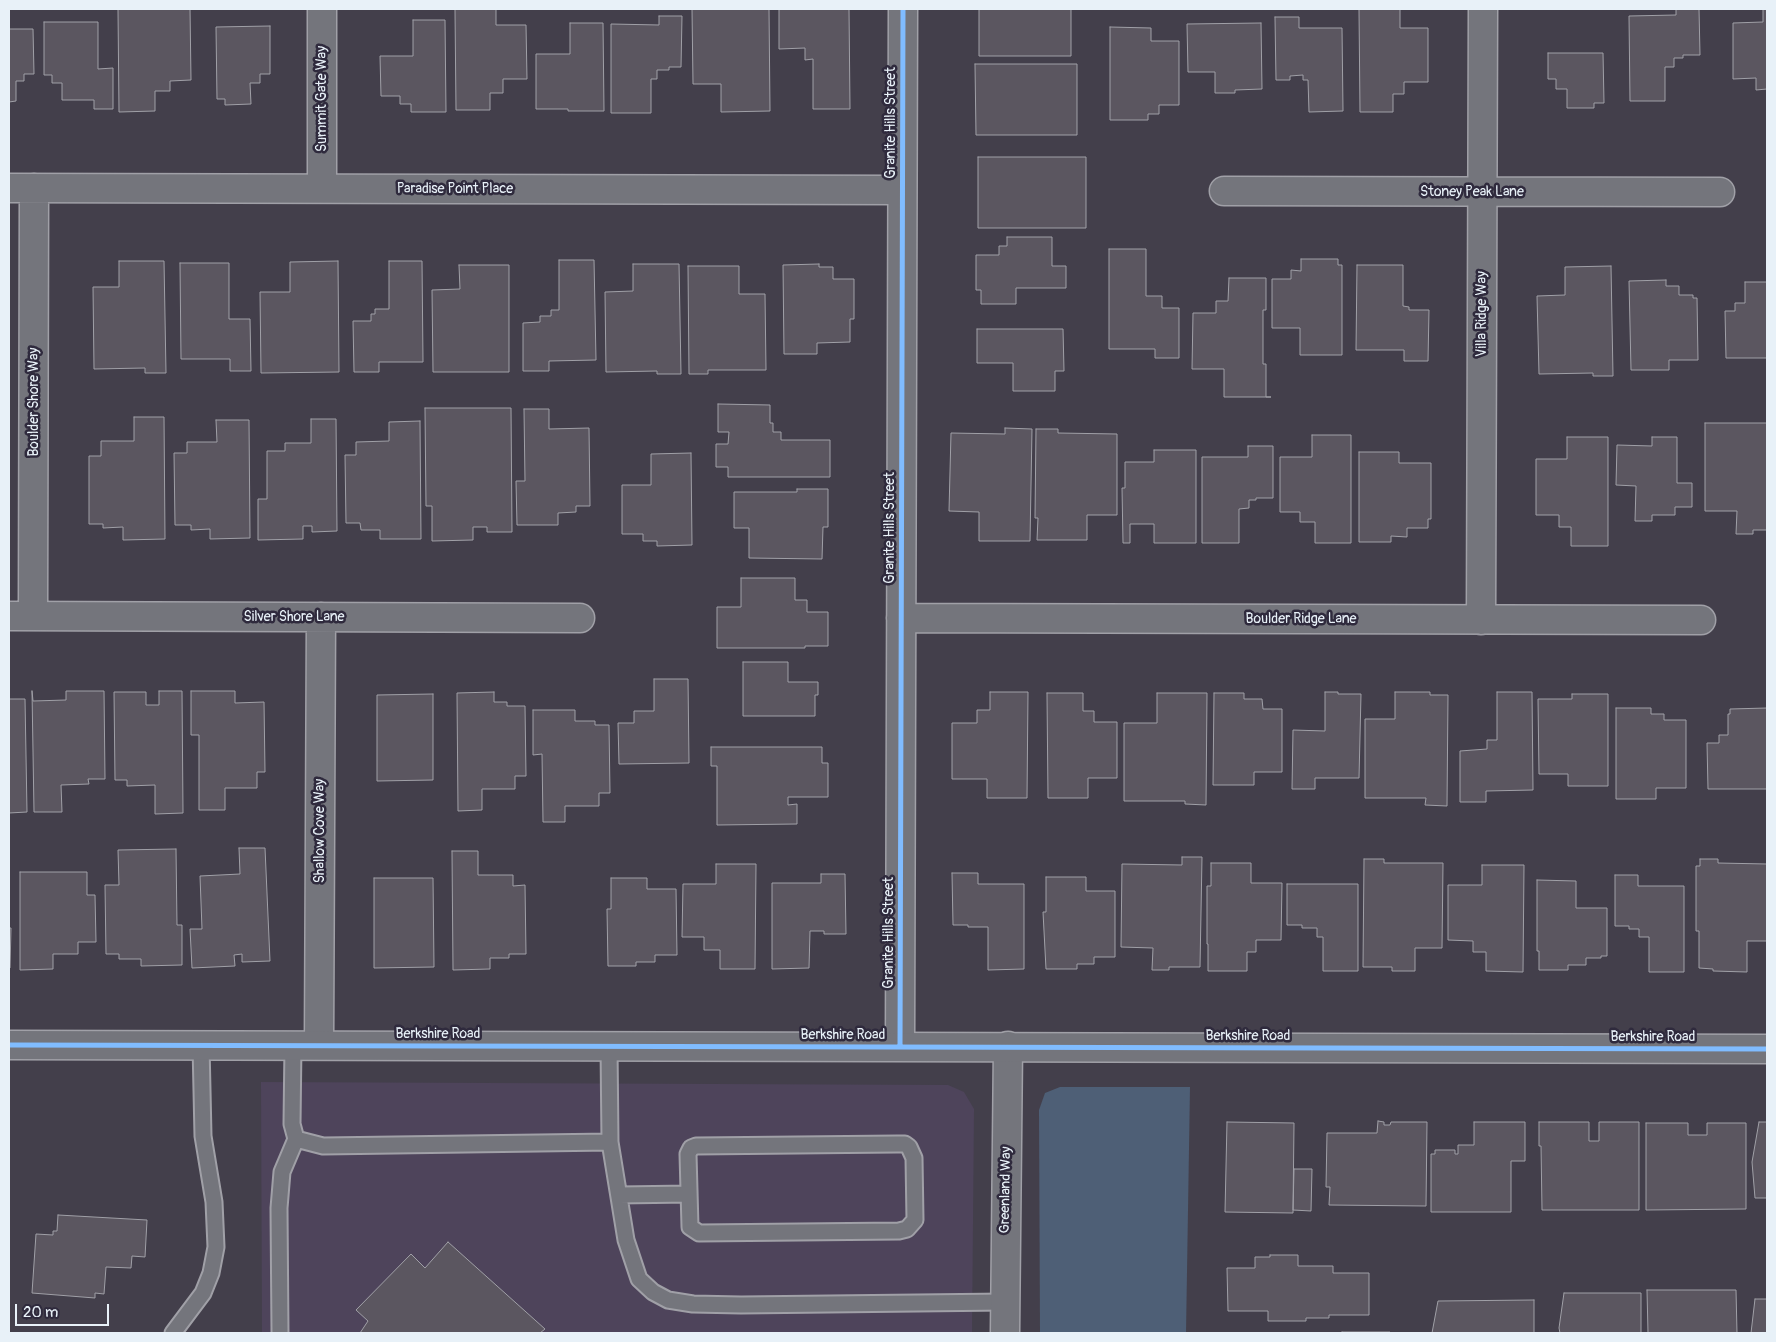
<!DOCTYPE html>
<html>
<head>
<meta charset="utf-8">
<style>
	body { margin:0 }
	#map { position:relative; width:1776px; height:1342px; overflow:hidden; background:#433f4b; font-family:Pangolin,sans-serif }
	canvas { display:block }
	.frame { position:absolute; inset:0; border:10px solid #e8f1f8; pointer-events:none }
	.scale { position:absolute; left:15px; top:1304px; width:94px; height:22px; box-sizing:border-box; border:2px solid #e8f1f8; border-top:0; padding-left:6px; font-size:15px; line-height:18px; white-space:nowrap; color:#e8f1f8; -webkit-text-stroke:4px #2f2a3d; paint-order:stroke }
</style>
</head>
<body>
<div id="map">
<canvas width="1776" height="1342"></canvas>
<div class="frame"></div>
<div class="scale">20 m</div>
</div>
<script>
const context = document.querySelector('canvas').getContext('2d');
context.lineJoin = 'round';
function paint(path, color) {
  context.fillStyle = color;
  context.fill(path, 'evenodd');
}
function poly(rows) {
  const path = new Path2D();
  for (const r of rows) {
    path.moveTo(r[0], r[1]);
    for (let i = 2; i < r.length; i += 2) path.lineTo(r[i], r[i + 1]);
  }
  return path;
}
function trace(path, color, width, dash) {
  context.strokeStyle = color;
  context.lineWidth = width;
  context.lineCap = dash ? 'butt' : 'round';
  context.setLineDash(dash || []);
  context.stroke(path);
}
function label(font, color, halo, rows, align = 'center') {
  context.font = font + ' Pangolin,sans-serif';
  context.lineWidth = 5;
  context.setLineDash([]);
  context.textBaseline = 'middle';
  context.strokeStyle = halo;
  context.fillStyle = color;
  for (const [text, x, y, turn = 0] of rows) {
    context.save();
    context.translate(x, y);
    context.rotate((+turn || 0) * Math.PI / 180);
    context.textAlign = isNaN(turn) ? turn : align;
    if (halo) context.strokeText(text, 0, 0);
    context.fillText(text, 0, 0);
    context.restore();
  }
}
paint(poly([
	[261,1082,948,1085,964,1092,974,1109,972,1333,262,1333]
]), '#4e445b');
paint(poly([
	[1060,1087,1190,1087,1186,1333,1040,1333,1039,1110,1045,1093]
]), '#4e5f76');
const building = poly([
	[118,9,190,9,191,80,170,81,170,91,155,91,155,111,119,112,118,9],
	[455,9,496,9,496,25,526,25,527,79,503,79,503,93,490,93,490,110,456,110,455,9],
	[692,9,769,9,770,111,721,112,721,84,693,84,692,9],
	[779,9,849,9,850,109,813,109,813,59,805,60,805,48,779,49,779,9],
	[979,9,1071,9,1071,56,979,56,979,9],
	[1359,9,1400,9,1400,28,1428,28,1428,82,1404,82,1404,94,1393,94,1393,112,1360,112,1359,9],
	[1676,9,1699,9,1700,55,1683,55,1683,58,1674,58,1674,67,1665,67,1665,101,1630,101,1629,16,1676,15,1676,9],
	[1763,9,1767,9,1767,89,1756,90,1756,78,1733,79,1733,23,1763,22,1763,9],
	[659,16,682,16,681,67,669,67,669,70,657,70,657,79,651,79,651,113,611,113,611,24,659,25,659,16],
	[1275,17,1299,17,1299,28,1342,28,1343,111,1309,112,1308,80,1303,80,1303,75,1290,76,1290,80,1276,80,1275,17],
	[413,20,445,20,446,112,411,112,411,104,400,104,400,96,381,96,380,56,413,56,413,20],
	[44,22,98,22,98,69,113,68,113,109,94,109,94,100,62,100,62,83,52,83,52,75,44,75,44,22],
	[570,23,603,23,604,111,568,111,568,109,536,109,536,54,570,54,570,23],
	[1261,23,1262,89,1235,90,1235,93,1215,93,1215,72,1188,72,1187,24,1261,23],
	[270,26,270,74,260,74,260,83,250,83,251,104,225,105,225,99,217,99,216,27,270,26],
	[1110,27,1151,28,1151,41,1179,41,1179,105,1159,105,1159,114,1148,114,1148,120,1110,120,1110,27],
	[9,29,33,29,34,74,24,74,24,81,16,81,16,101,9,102,9,29],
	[1548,53,1603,53,1604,103,1594,103,1594,108,1567,108,1567,89,1556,89,1556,79,1548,79,1548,53],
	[975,64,1077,64,1077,135,976,135,975,64],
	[978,157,1086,157,1086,228,978,228,978,157],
	[1007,237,1052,237,1052,266,1066,266,1066,288,1016,288,1016,304,981,304,981,290,976,290,976,255,999,255,999,246,1007,246,1007,237],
	[1109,249,1146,249,1146,296,1162,296,1162,308,1179,308,1179,358,1155,358,1155,349,1109,349,1109,249],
	[1301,259,1338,259,1338,265,1342,265,1342,355,1300,355,1300,328,1272,328,1272,279,1291,279,1291,270,1301,271,1301,259],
	[559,260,594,260,596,360,549,361,549,371,523,371,523,323,540,322,540,316,551,316,551,310,559,310,559,260],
	[119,261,164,261,166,373,145,373,145,368,94,369,93,287,119,287,119,261],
	[338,261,339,372,261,373,260,292,290,292,290,262,338,261],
	[389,261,422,261,423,362,379,362,379,372,354,372,353,321,371,321,371,314,375,314,375,309,389,309,389,261],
	[180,263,229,263,229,319,250,319,251,371,230,371,230,359,181,359,180,263],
	[633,264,679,264,681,374,657,374,657,371,606,372,605,292,633,291,633,264],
	[819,264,819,267,833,267,833,279,854,279,854,319,850,319,850,342,817,343,817,354,784,354,783,265,819,264],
	[459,265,509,265,509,372,433,372,432,290,460,289,459,265],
	[1357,265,1403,265,1403,306,1409,307,1409,310,1429,310,1428,361,1404,361,1404,350,1356,350,1357,265],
	[688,266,739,266,739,294,765,294,766,370,708,370,708,374,689,374,688,266],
	[1611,266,1613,376,1593,376,1593,373,1539,374,1537,296,1565,295,1565,267,1611,266],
	[1229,278,1266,278,1266,310,1263,310,1263,364,1266,364,1266,397,1271,397,1224,397,1224,369,1192,369,1193,313,1216,313,1216,301,1228,301,1229,278],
	[1666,280,1666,286,1679,286,1679,295,1693,295,1693,298,1697,298,1698,360,1669,360,1669,370,1631,370,1629,281,1666,280],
	[1745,282,1767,282,1767,358,1726,358,1725,311,1735,311,1735,303,1745,303,1745,282],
	[977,329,1063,329,1064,371,1055,371,1055,391,1013,391,1013,363,977,363,977,329],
	[718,404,770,405,770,423,773,423,773,432,781,432,781,440,830,440,830,477,728,477,728,467,716,467,716,444,728,444,729,432,718,432,718,404],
	[425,408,511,408,512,532,487,532,487,527,473,527,473,540,432,541,432,506,426,506,425,408],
	[524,409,549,409,549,429,589,428,590,506,576,506,576,512,558,513,558,525,517,525,516,481,525,481,524,409],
	[134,417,164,417,165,539,123,540,123,527,103,528,103,524,89,524,89,456,101,456,101,441,134,441,134,417],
	[311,419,336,419,337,531,312,532,312,526,303,526,303,539,258,540,258,499,267,499,267,451,285,451,285,443,311,443,311,419],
	[216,420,249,420,250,538,210,539,210,529,191,530,191,525,175,525,174,453,187,453,187,442,217,442,216,420],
	[420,421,421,539,380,539,380,530,361,530,360,523,346,523,345,455,356,455,356,442,389,441,389,422,420,421],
	[1705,423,1767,423,1767,530,1753,530,1753,534,1736,534,1737,511,1705,511,1705,423],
	[1005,428,1032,429,1030,541,979,541,979,512,949,511,951,433,1005,434,1005,428],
	[1036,429,1058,429,1058,433,1117,434,1117,515,1087,515,1087,540,1037,540,1038,518,1035,518,1036,429],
	[1312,435,1351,435,1351,543,1315,543,1315,522,1300,522,1300,512,1280,512,1280,457,1312,457,1312,435],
	[1567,437,1608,437,1608,546,1571,546,1571,527,1559,527,1559,515,1536,515,1536,459,1567,459,1567,437],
	[1652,437,1677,437,1677,483,1692,483,1692,507,1675,507,1675,515,1652,515,1652,521,1635,521,1636,486,1616,485,1617,445,1652,446,1652,437],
	[1248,446,1273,446,1273,498,1256,498,1256,500,1249,500,1249,508,1239,509,1239,543,1202,543,1202,457,1248,457,1248,446],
	[1154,450,1196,450,1196,543,1154,543,1154,524,1130,524,1130,543,1123,543,1122,488,1125,488,1125,462,1154,462,1154,450],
	[1359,452,1399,452,1399,463,1431,463,1431,519,1428,519,1428,528,1407,528,1407,537,1391,536,1391,542,1359,542,1359,452],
	[691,453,692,545,657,546,657,541,643,541,643,534,622,534,622,485,651,485,651,454,691,453],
	[797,489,828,489,828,527,823,527,822,559,749,558,749,528,734,528,734,492,797,492,797,489],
	[741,578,795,578,795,600,807,600,807,612,828,612,828,646,805,646,805,648,717,648,717,607,741,607,741,578],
	[743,662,788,662,788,682,818,682,818,695,815,695,815,716,743,716,743,662],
	[654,679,688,679,689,763,619,764,618,723,634,723,634,711,654,711,654,679],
	[32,691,33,701,66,700,66,691,104,691,105,779,88,779,89,784,61,785,62,812,34,812,32,691],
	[159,691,182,691,183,813,155,814,155,785,127,786,127,780,115,780,114,692,146,692,146,705,159,705,159,691],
	[191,691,235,691,235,703,264,702,265,772,257,772,257,788,225,788,225,810,199,810,199,735,191,735,191,691],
	[494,692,494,702,507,702,507,706,525,706,526,776,515,776,515,789,482,789,482,810,458,811,457,693,494,692],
	[990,692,1028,692,1027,798,987,798,987,779,952,779,952,723,977,723,977,710,990,710,990,692],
	[1325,692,1338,692,1338,694,1361,694,1359,778,1315,778,1315,789,1292,789,1293,730,1325,731,1325,692],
	[1395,692,1430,692,1430,695,1448,695,1447,806,1425,805,1426,798,1365,798,1365,719,1395,719,1395,692],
	[1497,692,1532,692,1533,790,1486,791,1486,802,1460,802,1460,751,1487,749,1487,740,1497,740,1497,692],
	[1047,693,1083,693,1083,711,1094,711,1094,722,1117,722,1117,778,1088,778,1088,798,1048,798,1047,693],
	[1157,693,1207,693,1206,805,1185,804,1185,801,1124,801,1124,723,1157,723,1157,693],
	[1214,693,1244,693,1244,699,1262,699,1263,709,1282,709,1282,772,1254,772,1254,785,1213,785,1214,693],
	[433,694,433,780,377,781,377,695,433,694],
	[1572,694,1608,694,1608,786,1568,786,1568,774,1539,774,1538,699,1572,699,1572,694],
	[9,699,25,699,27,812,9,813,9,699],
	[1616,708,1651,708,1651,714,1664,714,1664,720,1686,720,1686,788,1656,788,1656,799,1616,799,1616,708],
	[1767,708,1767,789,1708,789,1707,743,1719,743,1719,735,1728,735,1728,714,1730,714,1730,709,1767,708],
	[533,710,575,710,575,721,595,721,595,725,609,725,610,793,599,793,599,806,565,806,565,822,543,822,542,754,533,755,533,710],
	[711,747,822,747,822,763,828,763,828,797,788,797,788,805,797,804,797,824,717,825,717,766,711,766,711,747],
	[239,848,265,848,270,961,242,962,242,954,234,955,235,966,192,968,190,929,202,929,200,876,240,874,239,848],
	[176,849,177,925,182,925,182,965,141,966,141,959,119,959,119,954,106,954,105,885,119,885,118,850,176,849],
	[452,851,478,851,478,875,513,875,513,886,525,885,526,954,509,954,509,958,490,958,490,969,453,970,452,851],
	[1182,857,1202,857,1200,967,1169,967,1169,970,1152,970,1153,948,1121,947,1122,864,1182,865,1182,857],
	[1364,859,1384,859,1384,863,1443,863,1442,948,1415,948,1415,971,1392,971,1392,967,1363,967,1364,859],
	[1700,859,1718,859,1718,863,1767,864,1767,941,1747,941,1747,972,1713,971,1713,969,1699,968,1699,931,1696,931,1696,866,1700,866,1700,859],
	[1211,863,1251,863,1251,883,1282,883,1281,940,1256,940,1256,952,1247,952,1247,971,1208,971,1208,944,1207,944,1207,886,1211,886,1211,863],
	[716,864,756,864,755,969,720,969,720,950,704,950,704,937,682,937,683,884,716,884,716,864],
	[1482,865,1524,865,1523,972,1486,971,1486,952,1473,952,1473,941,1448,940,1448,885,1482,885,1482,865],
	[20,872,87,872,87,895,95,895,96,942,78,942,78,954,53,954,53,969,20,970,20,872],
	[952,873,978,873,978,884,1024,884,1024,969,988,970,988,927,968,927,968,925,953,925,952,873],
	[821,874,845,874,846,934,824,934,824,931,810,931,809,968,772,969,772,883,821,883,821,874],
	[1615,875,1638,875,1638,886,1684,886,1684,972,1649,972,1649,937,1639,937,1639,929,1629,929,1629,926,1615,926,1615,875],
	[1046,877,1086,877,1086,891,1115,891,1115,957,1094,957,1094,964,1077,964,1077,969,1046,969,1043,912,1046,912,1046,877],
	[374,878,433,878,434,967,374,968,374,878],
	[611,878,647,878,647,889,676,889,677,955,655,955,655,962,636,962,636,966,608,966,607,909,611,909,611,878],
	[1537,880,1576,881,1576,908,1607,908,1607,956,1601,956,1601,958,1586,958,1586,965,1568,965,1568,970,1539,970,1539,951,1537,951,1537,880],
	[1287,884,1358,884,1358,971,1323,971,1323,937,1317,937,1317,928,1302,928,1302,925,1287,925,1287,884],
	[9,928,11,928,10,968,9,968,9,928],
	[1378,1121,1384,1122,1384,1125,1390,1125,1391,1122,1427,1122,1426,1206,1329,1205,1330,1187,1326,1187,1327,1133,1377,1133,1378,1121],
	[1227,1122,1294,1123,1293,1213,1225,1212,1227,1122],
	[1474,1122,1525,1122,1525,1161,1511,1161,1511,1212,1431,1212,1431,1154,1435,1154,1435,1150,1455,1150,1455,1154,1458,1154,1458,1145,1474,1145,1474,1122],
	[1539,1122,1589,1122,1589,1141,1599,1141,1599,1122,1639,1122,1639,1210,1542,1210,1541,1146,1539,1146,1539,1122],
	[1759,1122,1767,1122,1767,1198,1755,1198,1752,1162,1759,1122],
	[1646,1123,1688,1123,1688,1135,1707,1135,1707,1123,1746,1123,1746,1209,1646,1210,1646,1123],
	[1294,1169,1312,1169,1311,1211,1293,1210,1294,1169],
	[58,1215,147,1220,145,1257,132,1256,131,1268,106,1267,104,1294,95,1293,95,1298,32,1293,36,1234,53,1235,53,1231,57,1231,58,1215],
	[448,1242,545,1329,540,1333,360,1333,368,1321,356,1310,411,1254,425,1268,448,1242],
	[1270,1255,1298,1255,1298,1266,1333,1266,1333,1273,1369,1273,1369,1315,1329,1315,1329,1318,1306,1318,1306,1321,1268,1321,1268,1311,1228,1311,1227,1268,1255,1268,1255,1257,1270,1257,1270,1255],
	[1647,1290,1736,1290,1737,1333,1648,1333,1647,1290],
	[1564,1293,1641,1293,1641,1333,1560,1333,1559,1328,1564,1293],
	[1755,1299,1767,1299,1767,1333,1751,1333,1755,1299],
	[1534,1300,1534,1333,1432,1333,1438,1301,1534,1300],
	[1342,1332,1390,1332,1390,1333,1342,1333,1342,1332]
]);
paint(building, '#5b5660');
trace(building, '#a0a0a7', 1);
const lane = poly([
	[609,1046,610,1142,626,1240,639,1279,653,1292,668,1300,693,1304,741,1305,1005,1302],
	[296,1139,323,1146,610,1142],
	[897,1144,905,1144,909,1147,914,1158,915,1220,907,1229,899,1231,699,1233,690,1227,688,1154,691,1148,696,1146,897,1144],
	[619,1195,689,1194],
	[173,1333,203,1293,211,1273,216,1247,214,1202,203,1136,201,1045],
	[280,1333,279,1208,282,1172,296,1139,292,1124,293,1045]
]);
const street = poly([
	[9,188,902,190],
	[322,188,322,9],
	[1224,191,1720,192],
	[9,616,580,618],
	[33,616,34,188],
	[901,618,1701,620],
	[1481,620,1483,9],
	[319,1045,321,617],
	[900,1046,903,9],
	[1005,1333,1008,1046]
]);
const secondary = poly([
	[9,1045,1767,1049]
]);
trace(lane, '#a0a0a7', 19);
trace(street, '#a0a0a7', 31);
trace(secondary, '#a0a0a7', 31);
trace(lane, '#74757c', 15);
trace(street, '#74757c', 28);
trace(secondary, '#74757c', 28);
trace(poly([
	[9,1045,1767,1049],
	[900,1046,903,9]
]), '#80bcff', 5);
label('14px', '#e8f1f8', '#2f2a3d', [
	["Summit Gate Way",322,99,-90],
	["Granite Hills Street",891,123,-90],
	["Paradise Point Place",455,189],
	["Stoney Peak Lane",1472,192],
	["Villa Ridge Way",1482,314,-90],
	["Boulder Shore Way",34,402,-90],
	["Granite Hills Street",890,528,-90],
	["Silver Shore Lane",294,617],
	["Boulder Ridge Lane",1301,619],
	["Shallow Cove Way",320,831,-90],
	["Granite Hills Street",889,933,-90],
	["Berkshire Road",438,1034],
	["Berkshire Road",843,1035],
	["Berkshire Road",1248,1036],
	["Berkshire Road",1653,1037],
	["Greenland Way",1006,1190,-89]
]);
</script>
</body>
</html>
